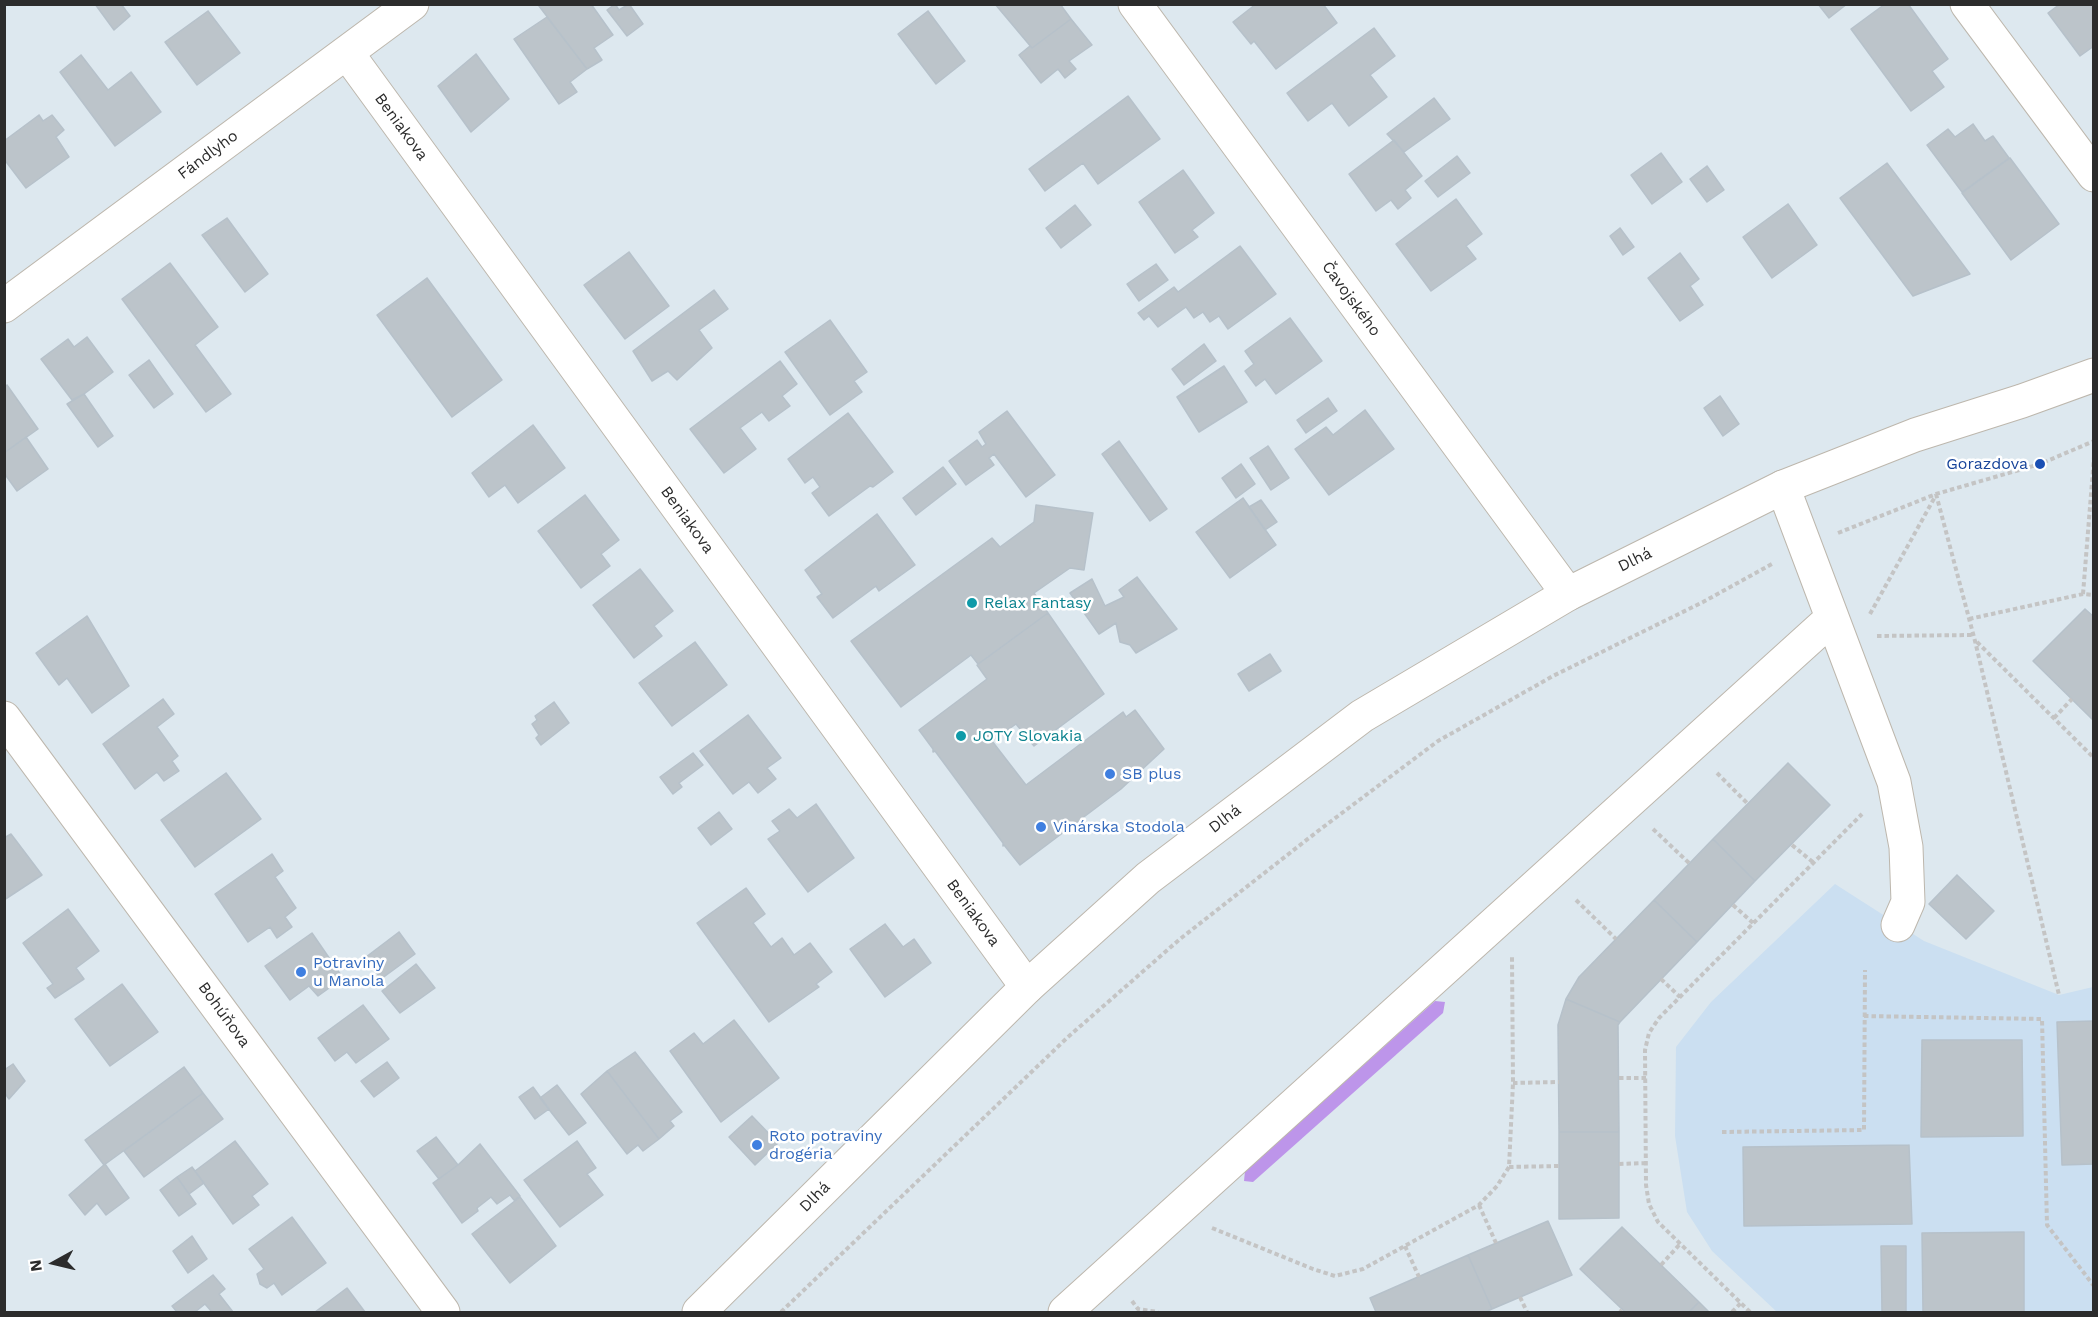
<!DOCTYPE html>
<html>
<head>
<meta charset="utf-8">
<style>
	body { margin:0 }
	#map { position:relative; width:2098px; height:1317px; overflow:hidden; background:#dde8ef; font-family:"Work Sans",sans-serif }
	canvas { display:block }
	.frame { position:absolute; inset:0; border:6px solid #2c2c2c; pointer-events:none }
	.north { position:absolute; left:24px; top:1233px; width:60px; height:60px; -webkit-text-stroke:4px #fff; paint-order:stroke; rotate:262deg; font-size:16px; font-weight:700; line-height:24px; text-align:center; color:#2c2c2c }
	.north::after { content:''; display:block; margin:auto; width:21px; height:27px; background:#2c2c2c; clip-path:polygon(50% 0,100% 100%,50% 72%,0 100%) }
</style>
</head>
<body>
<div id="map">
<canvas width="2098" height="1317"></canvas>
<div class="frame"></div>
<div class="north">N</div>
</div>
<script>
const context = document.querySelector('canvas').getContext('2d');
context.lineJoin = 'round';
function paint(path, color) {
  context.fillStyle = color;
  context.fill(path, 'evenodd');
}
function poly(rows) {
  const path = new Path2D();
  for (const r of rows) {
    path.moveTo(r[0], r[1]);
    for (let i = 2; i < r.length; i += 2) path.lineTo(r[i], r[i + 1]);
  }
  return path;
}
function trace(path, color, width, dash) {
  context.strokeStyle = color;
  context.lineWidth = width;
  context.lineCap = dash ? 'butt' : 'round';
  context.setLineDash(dash || []);
  context.stroke(path);
}
function label(font, color, halo, rows, align = 'center') {
  context.font = font + ' "Work Sans",sans-serif';
  context.lineWidth = 5;
  context.setLineDash([]);
  context.textBaseline = 'middle';
  context.strokeStyle = halo;
  context.fillStyle = color;
  for (const [text, x, y, turn = 0] of rows) {
    context.save();
    context.translate(x, y);
    context.rotate((+turn || 0) * Math.PI / 180);
    context.textAlign = isNaN(turn) ? turn : align;
    if (halo) context.strokeText(text, 0, 0);
    context.fillText(text, 0, 0);
    context.restore();
  }
}
paint(poly([
	[1835,884,1924,941,2059,995,2093,987,2093,1312,1777,1312,1712,1251,1687,1212,1675,1136,1676,1047,1711,1002]
]), '#cbdff1');
paint(poly([
	[1435,1001,1445,1002,1443,1013,1253,1182,1244,1181,1245,1171]
]), '#bd95ea');
const building = poly([
	[95,4,121,4,130,16,114,30,95,4],
	[541,4,591,4,613,35,594,48,602,60,587,69,539,6,541,4],
	[615,4,619,10,629,4,643,24,627,36,607,10,615,4],
	[995,4,1060,4,1071,19,1032,48,995,4],
	[1256,4,1323,4,1337,23,1276,69,1254,41,1251,44,1233,22,1256,4],
	[1818,4,1847,4,1829,18,1818,4],
	[1885,4,1908,4,1948,59,1932,71,1944,87,1911,111,1851,29,1885,4],
	[2060,4,2094,4,2094,46,2080,56,2048,13,2060,4],
	[208,11,240,53,197,85,165,42,208,11],
	[928,11,965,61,936,84,898,34,928,11],
	[547,17,587,69,570,82,577,92,559,104,514,39,547,17],
	[1071,19,1092,45,1069,61,1076,69,1065,78,1058,69,1041,83,1019,55,1030,46,1032,48,1071,19],
	[1374,28,1395,56,1370,75,1387,97,1349,126,1332,103,1308,121,1287,93,1374,28],
	[476,54,509,99,471,132,438,86,476,54],
	[81,55,108,90,131,72,161,112,115,146,60,72,81,55],
	[1128,96,1160,139,1098,184,1083,163,1045,191,1029,169,1128,96],
	[1434,98,1450,119,1404,152,1387,134,1434,98],
	[39,115,43,121,52,115,64,130,56,137,69,157,26,188,4,159,4,141,39,115],
	[1973,124,1985,141,1993,136,2009,158,1962,192,1927,145,1948,129,1955,137,1973,124],
	[1394,140,1422,176,1405,190,1411,198,1398,209,1391,200,1376,211,1349,174,1394,140],
	[1661,153,1682,182,1652,204,1631,175,1661,153],
	[1457,156,1470,173,1438,197,1425,181,1457,156],
	[2010,158,2059,224,2011,260,1962,193,2010,158],
	[1887,163,1970,274,1913,296,1840,198,1887,163],
	[1707,166,1724,190,1707,202,1690,179,1707,166],
	[1183,170,1214,213,1192,230,1198,237,1175,253,1139,202,1183,170],
	[1456,199,1482,234,1466,246,1476,259,1431,291,1396,244,1456,199],
	[1788,204,1817,245,1772,278,1743,237,1788,204],
	[1075,205,1091,225,1061,248,1046,228,1075,205],
	[227,218,268,274,245,292,202,235,227,218],
	[1620,228,1634,247,1623,255,1610,236,1620,228],
	[1240,246,1276,294,1228,329,1219,316,1210,322,1203,312,1194,318,1186,307,1158,327,1149,316,1144,320,1138,313,1174,287,1178,292,1240,246],
	[629,252,669,306,625,339,584,285,629,252],
	[1680,253,1699,279,1690,286,1703,305,1680,321,1648,278,1680,253],
	[170,263,218,327,195,345,231,394,206,412,122,299,170,263],
	[1156,264,1168,280,1139,301,1127,284,1156,264],
	[427,278,502,380,452,417,377,315,427,278],
	[714,290,728,309,699,330,712,348,677,380,668,371,652,381,633,351,714,290],
	[1290,318,1322,361,1276,394,1265,379,1256,386,1245,371,1254,364,1245,351,1290,318],
	[830,320,867,372,854,381,862,392,830,415,785,352,830,320],
	[87,337,113,372,84,394,72,400,41,359,68,339,74,347,87,337],
	[1204,344,1216,361,1184,385,1172,369,1204,344],
	[149,360,173,394,154,408,129,375,149,360],
	[780,361,797,384,782,396,790,406,769,421,762,412,740,428,756,449,724,473,690,429,780,361],
	[1224,366,1247,402,1199,432,1177,397,1224,366],
	[7,385,38,429,4,453,4,387,7,385],
	[84,394,113,436,98,447,67,404,84,394],
	[1720,396,1739,424,1723,436,1704,408,1720,396],
	[1328,398,1337,411,1306,433,1297,420,1328,398],
	[1365,410,1394,449,1329,495,1295,449,1326,427,1333,435,1365,410],
	[1007,411,1055,475,1026,497,994,454,989,458,994,465,966,485,949,461,977,440,982,447,986,444,979,432,1007,411],
	[848,413,893,472,873,487,870,486,829,516,812,493,820,487,813,477,805,483,788,459,848,413],
	[533,425,565,468,518,503,505,485,489,497,472,473,533,425],
	[26,437,48,469,17,491,4,473,4,453,26,437],
	[1119,441,1167,509,1150,521,1102,454,1119,441],
	[1268,446,1289,478,1271,490,1250,458,1268,446],
	[1241,464,1255,484,1236,498,1222,478,1241,464],
	[943,467,956,484,916,515,903,498,943,467],
	[585,495,619,540,601,554,610,566,581,588,538,531,585,495],
	[1243,498,1276,545,1230,578,1196,532,1243,498],
	[1261,500,1277,522,1265,530,1249,507,1261,500],
	[1036,505,1093,513,1084,570,1070,568,1034,593,1048,613,978,664,971,655,901,707,851,641,992,538,1000,547,1034,522,1036,505],
	[877,514,915,565,879,591,876,586,833,618,817,597,822,594,805,570,877,514],
	[640,569,673,611,654,626,662,636,634,658,593,605,640,569],
	[1137,577,1177,629,1136,653,1130,645,1120,642,1116,623,1099,634,1070,593,1092,579,1105,606,1124,597,1119,590,1137,577],
	[2085,609,2094,617,2094,721,2033,661,2085,609],
	[1048,613,1104,694,1034,746,1016,724,992,741,1026,785,1123,712,1126,717,1135,710,1164,749,1121,789,1020,865,1004,845,1003,846,1003,843,935,751,933,752,933,749,919,730,987,679,977,665,1048,613],
	[87,616,129,686,92,713,67,678,59,685,36,653,87,616],
	[695,642,727,685,672,726,639,683,695,642],
	[1270,654,1281,671,1249,691,1238,674,1270,654],
	[163,699,174,714,157,727,178,756,172,761,179,771,164,781,157,772,135,789,103,744,163,699],
	[554,702,569,723,541,745,536,738,539,735,532,724,537,720,535,716,554,702],
	[748,715,781,758,767,768,776,779,758,793,749,782,733,794,700,751,748,715],
	[693,753,703,765,679,783,682,787,673,794,660,777,693,753],
	[1788,763,1830,805,1755,881,1713,839,1788,763],
	[226,773,261,819,195,867,161,820,226,773],
	[816,804,854,858,808,892,768,839,780,831,772,821,789,809,797,818,816,804],
	[719,812,732,829,711,845,698,828,719,812],
	[11,834,42,875,4,900,4,838,11,834],
	[1713,839,1755,881,1697,942,1654,900,1713,839],
	[272,854,283,871,275,877,296,908,285,917,292,927,277,938,270,927,248,942,215,894,272,854],
	[1957,875,1994,911,1966,939,1929,904,1957,875],
	[746,888,765,914,753,923,771,947,782,938,794,955,810,943,832,972,816,984,819,987,769,1022,697,923,746,888],
	[1654,900,1697,942,1620,1022,1566,999,1579,977,1654,900],
	[68,909,99,951,76,968,84,979,55,998,47,988,53,984,23,943,68,909],
	[885,924,903,947,914,939,931,963,885,997,850,949,885,924],
	[399,932,415,954,381,979,366,957,399,932],
	[312,933,343,978,318,996,309,986,290,1000,265,966,312,933],
	[416,964,435,988,400,1013,382,991,416,964],
	[122,984,158,1032,110,1066,75,1019,122,984],
	[1566,999,1620,1022,1618,1025,1619,1132,1559,1132,1558,1025,1566,999],
	[363,1005,389,1039,356,1063,347,1052,335,1061,318,1038,363,1005],
	[734,1020,779,1078,721,1122,670,1051,694,1033,703,1044,734,1020],
	[2094,1021,2094,1164,2062,1165,2057,1022,2094,1021],
	[1922,1040,2022,1040,2023,1136,1921,1137,1922,1040],
	[635,1052,682,1112,670,1121,674,1126,659,1139,607,1071,635,1052],
	[387,1062,399,1078,374,1097,361,1081,387,1062],
	[13,1064,25,1081,9,1099,4,1092,4,1070,13,1064],
	[184,1067,203,1093,104,1165,85,1140,184,1067],
	[607,1071,659,1139,643,1151,638,1145,627,1154,581,1094,607,1071],
	[557,1085,586,1123,569,1135,540,1098,557,1085],
	[533,1087,549,1109,535,1119,519,1097,533,1087],
	[203,1093,223,1119,144,1177,124,1151,203,1093],
	[752,1116,778,1143,755,1165,729,1137,752,1116],
	[1559,1132,1619,1132,1619,1218,1559,1219,1559,1132],
	[436,1137,458,1165,439,1179,417,1151,436,1137],
	[235,1141,268,1184,252,1196,259,1205,233,1224,195,1171,235,1141],
	[577,1141,596,1168,587,1174,603,1195,560,1227,524,1180,577,1141],
	[480,1144,520,1196,514,1200,510,1195,497,1204,491,1197,477,1208,478,1211,462,1223,433,1183,458,1165,480,1144],
	[1909,1145,1912,1224,1744,1226,1743,1147,1909,1145],
	[105,1164,129,1198,106,1215,97,1203,85,1215,69,1195,105,1164],
	[192,1167,204,1183,189,1194,177,1177,192,1167],
	[177,1177,196,1204,179,1216,160,1190,177,1177],
	[520,1197,556,1246,510,1283,472,1234,520,1197],
	[292,1217,326,1263,282,1295,274,1283,267,1288,260,1284,257,1274,264,1269,249,1249,292,1217],
	[1548,1221,1572,1275,1492,1309,1468,1255,1548,1221],
	[1622,1227,1699,1302,1689,1312,1625,1312,1580,1269,1622,1227],
	[2024,1232,2024,1312,1923,1312,1922,1233,2024,1232],
	[192,1236,207,1259,188,1273,173,1251,192,1236],
	[1881,1246,1906,1246,1906,1312,1882,1312,1881,1246],
	[1468,1255,1492,1309,1485,1312,1376,1312,1370,1298,1468,1255],
	[213,1275,225,1289,219,1294,233,1312,212,1312,205,1304,195,1312,177,1312,172,1306,213,1275],
	[347,1288,365,1312,315,1312,347,1288],
	[1699,1302,1709,1312,1689,1312,1699,1302]
]);
paint(building, '#bcc4ca');
trace(building, '#b6c1ca', 1.5);
const minor = poly([
	[1135,4,1568,594],
	[1967,4,2094,175],
	[347,53,1027,987],
	[4,306,412,4],
	[1783,487,1894,782,1906,847,1908,902,1898,925],
	[4,718,443,1312],
	[1065,1312,1832,618]
]);
const tertiary = poly([
	[699,1312,1027,987,1148,878,1362,716,1568,594,1783,487,1915,435,2022,401,2094,375]
]);
trace(minor, '#bdb7ad', 35);
trace(tertiary, '#bdb7ad', 35);
trace(poly([
	[1936,494,1975,641,2059,995],
	[1838,533,1936,494,2040,464,2094,441],
	[2083,594,2094,457],
	[1870,614,1936,495],
	[1969,619,2083,594,2094,595],
	[1877,636,1973,635],
	[1977,642,2094,758],
	[2054,718,2072,699],
	[1717,773,1748,804],
	[1653,829,1689,863],
	[1792,845,1814,863],
	[1576,900,1616,939],
	[1733,905,1753,923],
	[1661,979,1680,997],
	[1864,1016,2042,1019,2047,1225,2094,1286],
	[1619,1078,1646,1078],
	[1513,1083,1559,1082],
	[1722,1132,1864,1130,1865,970],
	[1619,1164,1646,1163],
	[1509,1167,1559,1166],
	[1479,1205,1496,1243],
	[1212,1228,1313,1269,1335,1276,1363,1269,1479,1205,1497,1186,1509,1167,1513,1083,1512,956],
	[1405,1246,1419,1277],
	[1661,1265,1680,1244],
	[1520,1297,1527,1312],
	[1132,1301,1138,1309,1158,1312],
	[781,1312,1068,1037,1180,939,1318,831,1438,741,1553,676,1703,602,1772,564],
	[1620,1312,1622,1310],
	[1732,1312,1741,1303],
	[1750,1312,1658,1222,1649,1204,1646,1185,1645,1050,1649,1033,1659,1018,1862,814]
]), '#c4c4c4', 4, [4.5, 3]);
trace(minor, '#fff', 33);
trace(tertiary, '#fff', 33);
for (const [x, y, r, color] of [
	[2040,464,6,"#1a4fb4"],
	[972,603,6,"#0f9aa8"],
	[961,736,6,"#0f9aa8"],
	[1110,774,6,"#3f7fe0"],
	[1041,827,6,"#3f7fe0"],
	[301,972,6,"#3f7fe0"],
	[757,1145,6,"#3f7fe0"]
]) {
  const dot = new Path2D();
  dot.arc(x, y, r, 0, 2 * Math.PI);
  context.fillStyle = color;
  context.fill(dot);
  trace(dot, '#fff', 2);
}
label('16px', '#2c2c2c', '#fff', [
	["Beniakova",401,127,54],
	["Fándlyho",208,155,-37],
	["Čavojského",1351,299,54],
	["Beniakova",687,520,54],
	["Dlhá",1635,560,-26],
	["Dlhá",1225,819,-37],
	["Beniakova",973,913,54],
	["Bohúňova",224,1015,54],
	["Dlhá",815,1197,-45]
]);
label('16px', '#164399', '#fff', [
	["Gorazdova",2028,464]
], 'right');
label('16px', '#0d838f', '#fff', [
	["Relax Fantasy",984,603],
	["JOTY Slovakia",973,736]
], 'left');
label('16px', '#366cbe', '#fff', [
	["SB plus",1122,774],
	["Vinárska Stodola",1053,827],
	["Potraviny",313,963],
	["u Manola",313,981],
	["Roto potraviny",769,1136],
	["drogéria",769,1154]
], 'left');
</script>
</body>
</html>
